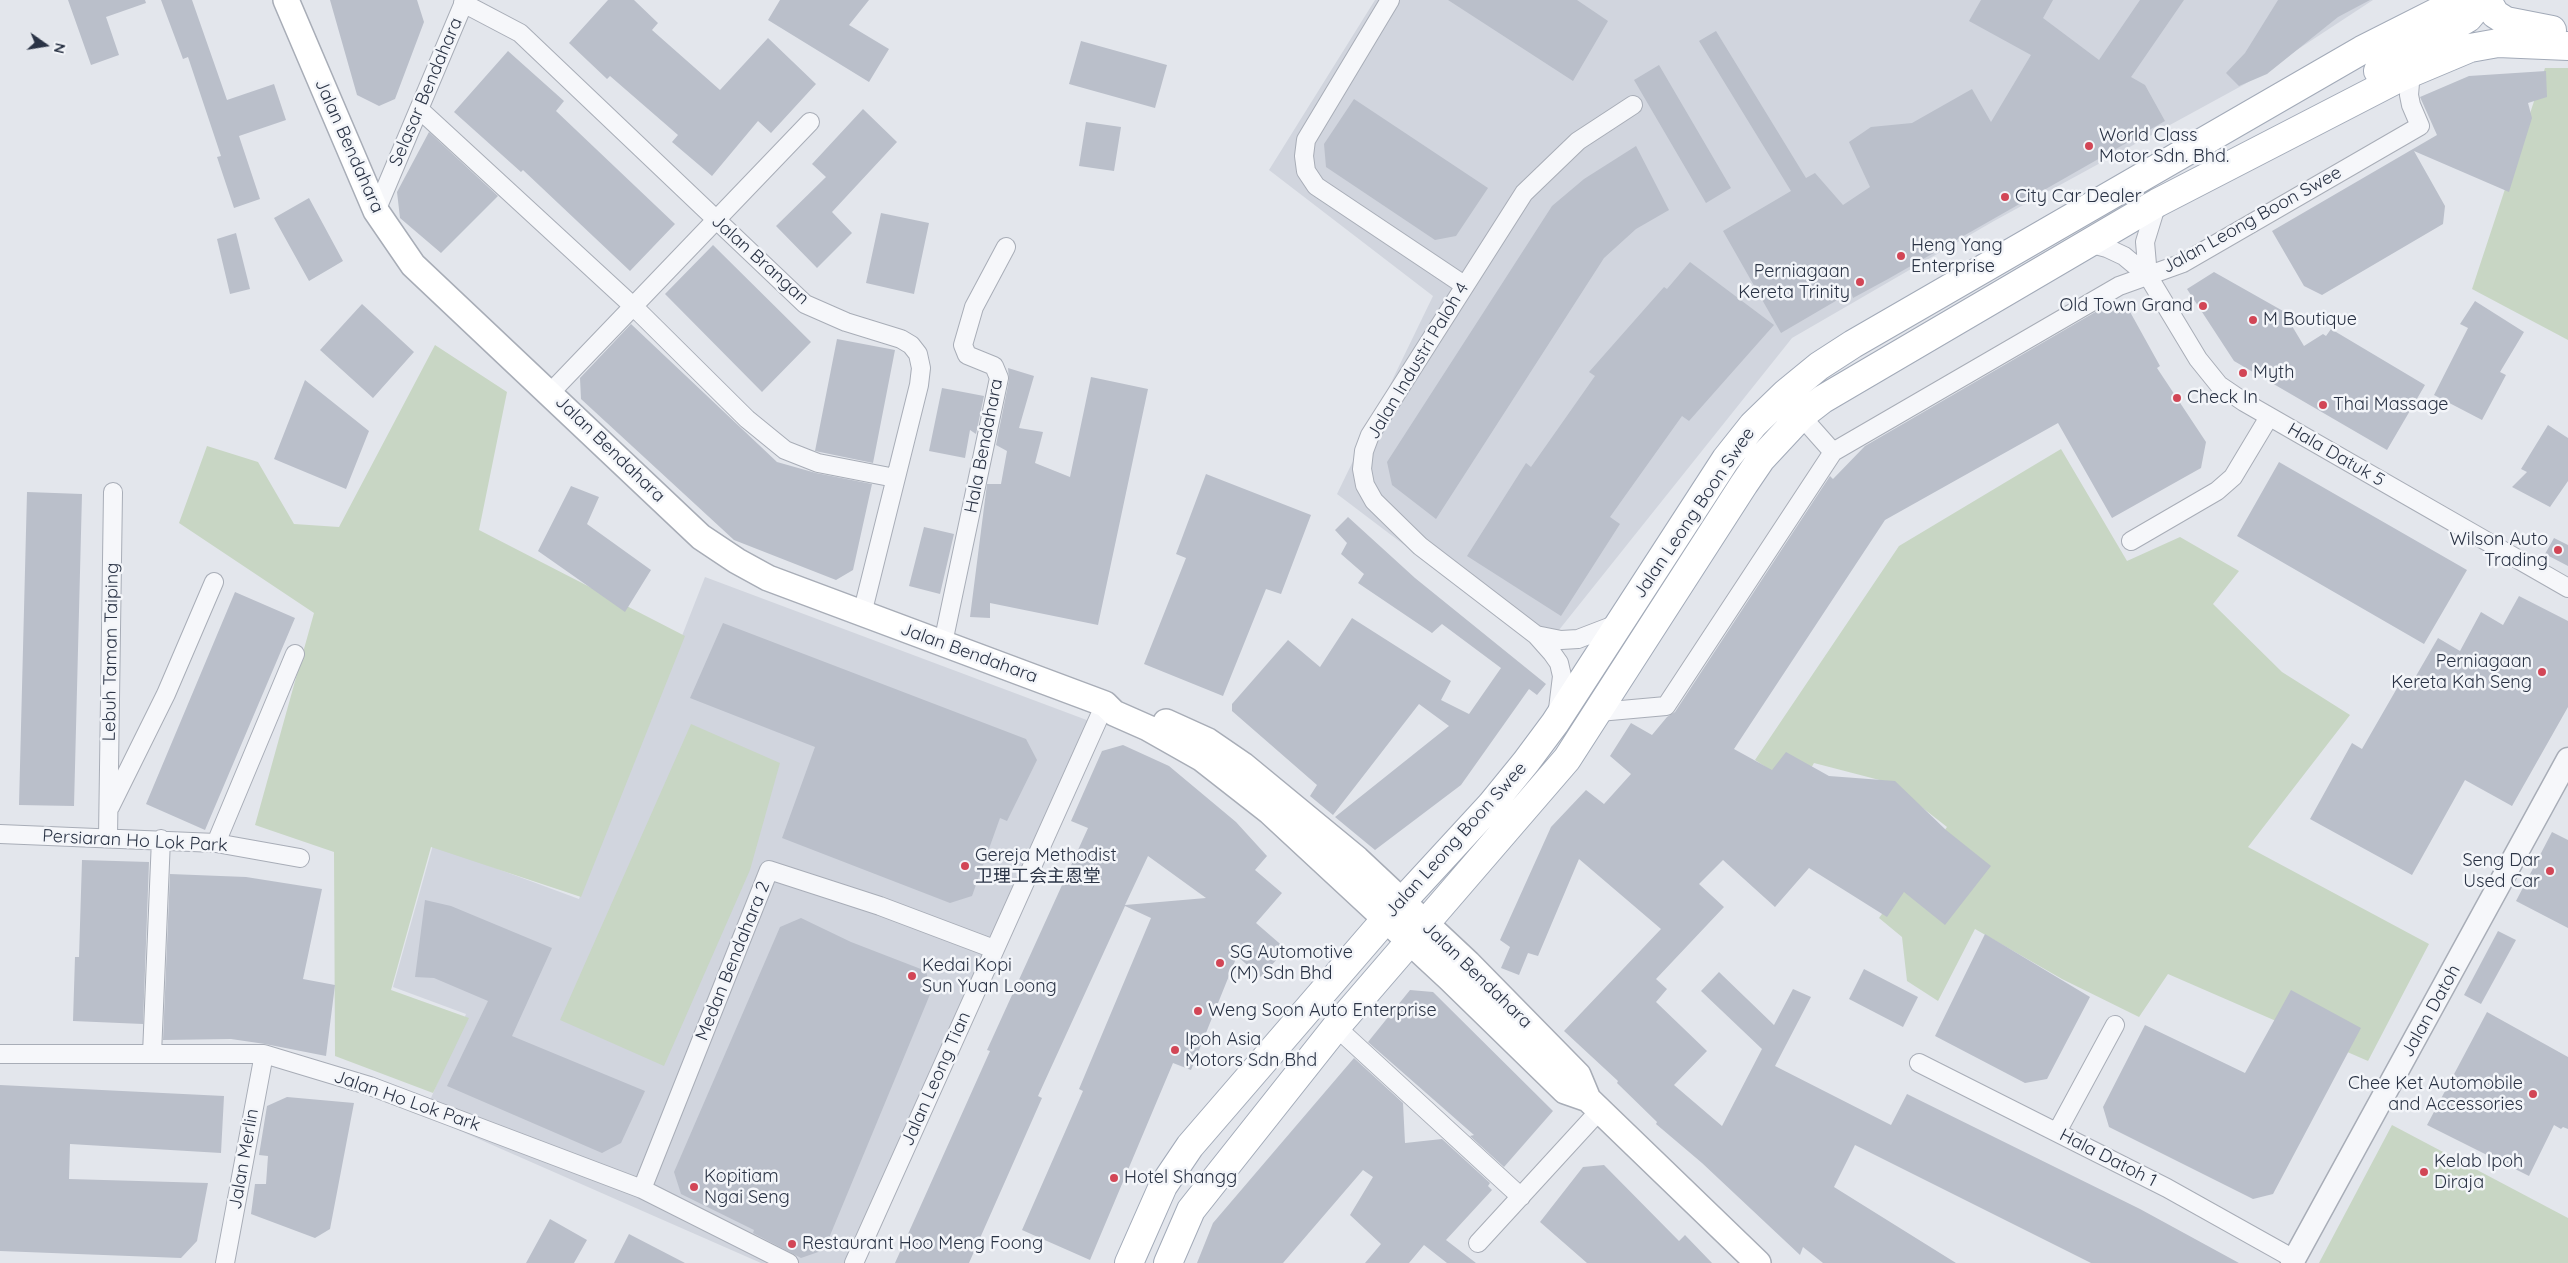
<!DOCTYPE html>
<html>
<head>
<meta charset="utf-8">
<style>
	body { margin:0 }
	#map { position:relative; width:2568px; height:1263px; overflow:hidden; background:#e3e6ec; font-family:Quicksand,sans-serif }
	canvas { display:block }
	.north { position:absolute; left:20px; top:20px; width:50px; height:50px; -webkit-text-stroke:4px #f3f5f9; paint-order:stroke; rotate:103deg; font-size:14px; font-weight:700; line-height:20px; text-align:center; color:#2a3345 }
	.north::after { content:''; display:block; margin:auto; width:18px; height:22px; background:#2a3345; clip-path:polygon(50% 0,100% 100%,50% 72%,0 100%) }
</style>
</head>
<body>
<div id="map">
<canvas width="2568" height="1263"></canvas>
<div class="north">N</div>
</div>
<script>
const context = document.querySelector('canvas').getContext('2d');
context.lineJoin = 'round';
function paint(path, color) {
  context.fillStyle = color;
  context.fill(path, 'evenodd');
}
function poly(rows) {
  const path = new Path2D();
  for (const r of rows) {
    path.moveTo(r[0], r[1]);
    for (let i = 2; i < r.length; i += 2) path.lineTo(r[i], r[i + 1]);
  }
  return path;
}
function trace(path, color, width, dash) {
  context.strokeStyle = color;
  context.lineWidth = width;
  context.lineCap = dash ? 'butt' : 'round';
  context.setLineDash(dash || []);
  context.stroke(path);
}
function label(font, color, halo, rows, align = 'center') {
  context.font = font + ' Quicksand,"Noto Sans SC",sans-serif';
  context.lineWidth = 5;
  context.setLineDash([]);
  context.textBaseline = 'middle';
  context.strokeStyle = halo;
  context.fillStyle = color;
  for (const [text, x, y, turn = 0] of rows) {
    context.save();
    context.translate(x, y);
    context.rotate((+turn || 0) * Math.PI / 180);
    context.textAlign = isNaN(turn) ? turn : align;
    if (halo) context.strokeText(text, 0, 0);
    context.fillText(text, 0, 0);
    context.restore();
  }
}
paint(poly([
	[1375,0,2373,0,2245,84,1994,221,1792,338,1543,650,1337,494,1433,296,1269,170],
	[705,577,1100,725,859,1263,761,1263,424,1115,466,1014,393,987,433,845,579,899]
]), '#d1d5de');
paint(poly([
	[2545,68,2568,68,2568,340,2472,289],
	[435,345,507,392,479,530,685,636,581,897,431,847,391,990,469,1018,433,1093,335,1056,334,852,255,825,314,613,179,523,207,446,258,462,294,524,339,527],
	[2061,449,2127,561,2180,537,2239,571,2213,604,2282,672,2350,715,2248,847,2429,944,2368,1061,2168,974,2139,1017,2062,979,1975,929,1938,1001,1907,981,1902,937,1879,918,1947,827,1891,783,1814,763,1799,789,1755,760,1899,546],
	[691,724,780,763,750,870,664,1066,560,1020],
	[2392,1125,2568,1218,2568,1263,2319,1263]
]), '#c8d6c4');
paint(poly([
	[68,0,145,0,146,3,106,17,119,55,91,65],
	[161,0,192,0,227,100,274,84,286,120,239,136,260,199,234,208,217,157,221,156,188,57,183,59],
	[330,0,417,0,424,22,395,99,379,106,357,95],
	[608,0,634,0,658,23,652,30,720,90,768,38,816,84,771,133,758,121,712,176,672,142,678,135,610,76,607,79,569,43],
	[780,0,869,0,849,25,889,49,869,82,768,20],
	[1448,0,1577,0,1608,21,1573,81],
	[1981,0,2053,0,2043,18,2099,60,2140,0,2184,0,2131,77,2145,85,2165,121,1888,279,1853,298,1851,292,1781,333,1723,231,1791,191,1699,41,1716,31,1806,178,1815,173,1843,205,1870,187,1849,142,1871,127,1912,123,1972,89,1991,122,2031,55,1969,21],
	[2278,0,2370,0,2338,17,2267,74,2239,86,2226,73,2245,53],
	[1081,41,1167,65,1155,108,1069,84],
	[508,51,564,101,556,111,675,224,630,271,523,170,521,172,454,112],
	[1659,65,1731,188,1706,203,1634,80],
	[2546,71,2547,97,2528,103,2532,118,2509,192,2414,151,2445,206,2443,224,2322,295,2304,286,2272,231,2437,135,2420,97,2469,76],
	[1354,99,1488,188,1456,236,1435,240,1326,167,1324,144],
	[863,109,897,142,832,212,852,233,817,268,776,226,826,177,812,164],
	[1086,122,1121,127,1114,171,1079,166],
	[429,132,498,196,441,253,400,218,397,192],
	[1636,146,1669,210,1636,229,1604,258,1436,519,1392,485,1387,462,1552,206,1584,179],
	[309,198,343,261,309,281,274,218],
	[881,213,929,223,914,294,866,283],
	[236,233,250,289,230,294,217,239],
	[713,245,811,342,762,392,665,294],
	[1690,262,1774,325,1689,421,1682,416,1610,517,1620,524,1561,616,1467,556,1526,463,1531,467,1595,376,1589,372,1664,287,1667,289],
	[2214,272,2283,311,2304,346,2323,334,2326,336,2331,329,2425,385,2387,450,2234,361,2187,289],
	[2475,301,2524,332,2500,372,2506,375,2482,420,2434,395,2468,328,2460,324],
	[362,304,414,352,373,398,320,350],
	[2104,307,2129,310,2160,366,2157,368,2206,442,2201,468,2112,518,2058,423,1885,520,1734,749,1772,770,1786,752,1829,776,1895,781,1946,830,1991,866,1945,925,1904,892,1887,917,1809,868,1775,907,1723,860,1699,884,1724,907,1656,979,1667,989,1656,1002,1707,1051,1674,1085,1722,1126,1762,1049,1701,991,1719,972,1774,1025,1793,989,1811,997,1775,1066,1891,1125,1907,1094,2140,1209,2239,1263,2091,1263,1855,1145,1834,1187,1956,1263,1823,1263,1803,1247,1800,1255,1702,1163,1656,1124,1657,1122,1617,1083,1618,1081,1564,1031,1661,929,1579,859,1538,956,1528,953,1519,975,1501,968,1510,947,1500,940,1551,827,1586,790,1604,804,1631,774,1610,756,1631,723,1652,735,1667,717,1675,712,1830,476,1833,479,1865,446],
	[631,324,777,462,816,473,872,484,853,570,836,580,734,540,581,399,580,378],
	[837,339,895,350,873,463,815,451],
	[1008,368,1034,376,1019,428,1043,432,1035,463,1070,477,1091,377,1148,389,1098,625,990,603,990,618,970,617,987,484,1001,484,1007,451,996,445,1009,380],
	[305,380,369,431,346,489,274,459],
	[942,388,984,396,976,434,970,430,965,458,929,451],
	[2548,425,2568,438,2568,481,2550,507,2512,487,2527,472,2521,469],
	[2279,462,2467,570,2424,644,2237,536],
	[1206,474,1311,515,1281,594,1266,589,1223,696,1144,664,1186,558,1176,554],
	[571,486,599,497,587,524,651,570,625,612,538,551],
	[27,492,82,494,74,806,19,805],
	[1348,517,1415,578,1546,684,1537,695,1529,689,1461,785,1375,850,1335,817,1449,726,1419,704,1333,815,1310,796,1317,785,1232,711,1232,704,1288,640,1320,667,1352,618,1451,681,1441,700,1469,714,1501,668,1442,624,1432,633,1358,583,1364,574,1341,554,1347,543,1335,530],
	[924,527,954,534,940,594,909,586],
	[2554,538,2568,545,2568,566,2545,554],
	[235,592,295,618,205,830,146,804],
	[2519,596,2568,621,2568,707,2512,806,2465,780,2412,875,2310,819,2352,743,2362,749,2400,683,2409,688,2438,638,2460,651,2481,612,2503,625],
	[723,623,1026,739,1037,760,1007,821,1000,818,972,896,950,903,782,838,815,747,690,698],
	[1123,745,1169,766,1236,822,1267,856,1255,870,1282,893,1256,923,1286,949,1261,977,1237,956,1191,1070,1173,1063,1090,1260,1022,1230,1083,1091,1079,1089,1151,918,1125,906,1038,1096,1042,1098,969,1263,895,1263,990,1051,987,1050,1088,828,1071,821,1102,751],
	[1148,856,1206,898,1125,905],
	[2552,832,2568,840,2568,928,2516,901],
	[82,860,149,862,143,1024,73,1021,75,957,79,957],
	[170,874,246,877,322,889,303,979,335,985,326,1056,265,1044,231,1039,163,1040],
	[425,900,451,906,552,948,512,1036,645,1091,621,1143,602,1153,447,1086,488,1001,434,978,415,977],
	[801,918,851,942,926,971,931,992,824,1250,801,1258,753,1233,754,1230,681,1194,674,1172,780,927],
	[2498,931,2516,940,2481,1004,2464,995],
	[1985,934,2090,997,2047,1079,2025,1083,1935,1036],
	[1864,969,1918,997,1903,1027,1849,999],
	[1410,990,1433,992,1553,1111,1504,1167,1470,1136,1474,1135,1368,1042],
	[2291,990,2361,1028,2273,1194,2253,1199,2109,1127,2103,1107,2145,1025,2245,1073],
	[2487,1012,2568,1057,2568,1129,2563,1127,2561,1129,2554,1125,2529,1176,2427,1125],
	[1354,1058,1403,1103,1405,1143,1442,1139,1490,1183,1488,1186,1492,1190,1446,1240,1476,1263,1447,1263,1424,1245,1409,1263,1365,1263,1381,1244,1350,1215,1373,1177,1363,1170,1283,1263,1197,1263,1213,1223],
	[0,1085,224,1096,221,1153,70,1144,69,1179,208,1183,197,1241,181,1258,0,1251],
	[287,1097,354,1103,330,1229,315,1238,251,1214,255,1184,266,1184,268,1156,259,1155,267,1106],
	[1604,1165,1679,1241,1685,1235,1712,1263,1587,1263,1540,1222,1583,1167],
	[550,1219,587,1240,574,1263,526,1263],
	[629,1234,685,1263,614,1263]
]), '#babfca');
const minor = poly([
	[1390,0,1306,140,1304,156,1306,171,1316,186,1464,285],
	[463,3,520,33,805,304,846,322,901,339,911,345,918,354,921,368,919,385,862,614],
	[419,109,634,307,747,419,785,450,818,463,895,478],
	[376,211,465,0],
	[2088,243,2107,248,2124,256,2148,276,2198,359,2219,385,2244,402,2568,588],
	[2148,276,2145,242,2157,203],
	[550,393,810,122],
	[1801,416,1833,452],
	[2131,541,2217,491,2233,477,2269,417],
	[1536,635,1561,640,1578,639,1617,624],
	[943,643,999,378,994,366,967,355,963,345,974,307,1006,247],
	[1558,709,1562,676,1559,663,1552,653,1536,635,1420,546,1374,501,1365,485,1362,469,1364,451,1370,435,1524,193,1578,141,1633,105],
	[1599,712,1666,706,1833,452,2119,286,2183,263,2420,126,2411,105,2409,95,2410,83,2414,71],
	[110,807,166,694,214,582],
	[0,834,216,843,300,858],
	[108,837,113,492],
	[216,843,295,654],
	[1336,1027,1521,1197],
	[0,1054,264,1054,370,1086,642,1189,789,1263],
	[152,1054,161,839],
	[1919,1063,2167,1188,2294,1259],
	[2057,1132,2115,1025],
	[642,1189,769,870,880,906,994,949],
	[1478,1243,1600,1110],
	[225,1263,264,1054],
	[854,1263,1105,704]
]);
const tertiary = poly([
	[2292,1263,2568,759]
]);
const secondary = poly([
	[286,0,376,211,413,265,701,537,737,561,768,578,1105,704,1114,713,1148,728,1201,758,1270,812,1449,978,1565,1091,1588,1099],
	[1166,722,1208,741,1243,765,1357,859,1468,963,1578,1075,1588,1099,1758,1263]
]);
const primary = poly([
	[2487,0,2495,14,2506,21,2552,30],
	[2378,71,2468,18,2483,0],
	[1129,1263,1163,1186,1190,1146,1385,920,1491,805,1526,762,1555,723,1726,459,1753,425,1786,393,1819,366,1853,344,2362,50,2449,6,2471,0],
	[1168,1263,1191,1210,1336,1027,1567,759,1744,484,1761,459,1801,416,1823,399,2157,203,2401,77,2470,48,2498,43,2568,46]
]);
trace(minor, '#a8adb7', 20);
trace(tertiary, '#a8adb7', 25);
trace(secondary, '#a8adb7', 28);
trace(primary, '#a2aab8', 30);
trace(minor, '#f6f7fa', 18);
trace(tertiary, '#f6f7fa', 22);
trace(secondary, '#fff', 25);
trace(primary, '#fff', 28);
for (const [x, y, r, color] of [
	[2089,146,5,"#d24656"],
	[2005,197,5,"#d24656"],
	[1901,256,5,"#d24656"],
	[1860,282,5,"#d24656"],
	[2203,306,5,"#d24656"],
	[2253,320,5,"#d24656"],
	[2243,373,5,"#d24656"],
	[2177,398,5,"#d24656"],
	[2323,405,5,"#d24656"],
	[2558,550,5,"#d24656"],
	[2542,672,5,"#d24656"],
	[965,866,5,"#d24656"],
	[2550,871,5,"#d24656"],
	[1220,963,5,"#d24656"],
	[912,976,5,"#d24656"],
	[1198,1011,5,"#d24656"],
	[1175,1050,5,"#d24656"],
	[2533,1094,5,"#d24656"],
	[2424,1172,5,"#d24656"],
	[1114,1178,5,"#d24656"],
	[694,1187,5,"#d24656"],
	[792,1244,5,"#d24656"]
]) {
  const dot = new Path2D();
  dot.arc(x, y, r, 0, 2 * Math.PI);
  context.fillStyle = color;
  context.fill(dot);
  trace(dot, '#f3f5f9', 2);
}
label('18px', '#2a3345', '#f3f5f9', [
	["Selasar Bendahara",426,92,-67],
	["Jalan Bendahara",349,146,66],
	["Jalan Leong Boon Swee",2252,220,-29],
	["Jalan Brangan",760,260,42],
	["Jalan Industri Paloh 4",1418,361,-59],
	["Hala Bendahara",984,446,-79],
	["Jalan Bendahara",610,449,44],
	["Hala Datuk 5",2336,455,30],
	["Jalan Leong Boon Swee",1694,513,-56],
	["Lebuh Taman Taiping",111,652,-89],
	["Jalan Bendahara",969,653,20],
	["Jalan Leong Boon Swee",1456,840,-48],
	["Persiaran Ho Lok Park",135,841,3],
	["Medan Bendahara 2",733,961,-68],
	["Jalan Bendahara",1477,975,44],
	["Jalan Datoh",2431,1011,-61],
	["Jalan Leong Tian",936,1079,-66],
	["Jalan Ho Lok Park",407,1101,19],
	["Hala Datoh 1",2108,1158,27],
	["Jalan Merlin",244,1159,-80]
]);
label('18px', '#2a3345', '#f3f5f9', [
	["World Class",2099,136],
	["Motor Sdn. Bhd.",2099,157],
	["City Car Dealer",2015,197],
	["Heng Yang",1911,246],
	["Enterprise",1911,267],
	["Perniagaan",1850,272,"right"],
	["Kereta Trinity",1850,293,"right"],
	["Old Town Grand",2193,306,"right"],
	["M Boutique",2263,320],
	["Myth",2253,373],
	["Check In",2187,398],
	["Thai Massage",2333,405],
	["Wilson Auto",2548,540,"right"],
	["Trading",2548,561,"right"],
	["Perniagaan",2532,662,"right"],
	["Kereta Kah Seng",2532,683,"right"],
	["Gereja Methodist",975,856],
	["卫理工会主恩堂",975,877],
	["Seng Dar",2540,861,"right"],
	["Used Car",2540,882,"right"],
	["SG Automotive",1230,953],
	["(M) Sdn Bhd",1230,974],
	["Kedai Kopi",922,966],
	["Sun Yuan Loong",922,987],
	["Weng Soon Auto Enterprise",1208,1011],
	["Ipoh Asia",1185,1040],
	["Motors Sdn Bhd",1185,1061],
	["Chee Ket Automobile",2523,1084,"right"],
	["and Accessories",2523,1105,"right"],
	["Kelab Ipoh",2434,1162],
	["Diraja",2434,1183],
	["Kopitiam",704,1177],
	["Ngai Seng",704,1198],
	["Hotel Shangg",1124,1178],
	["Restaurant Hoo Meng Foong",802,1244]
], 'left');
</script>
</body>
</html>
